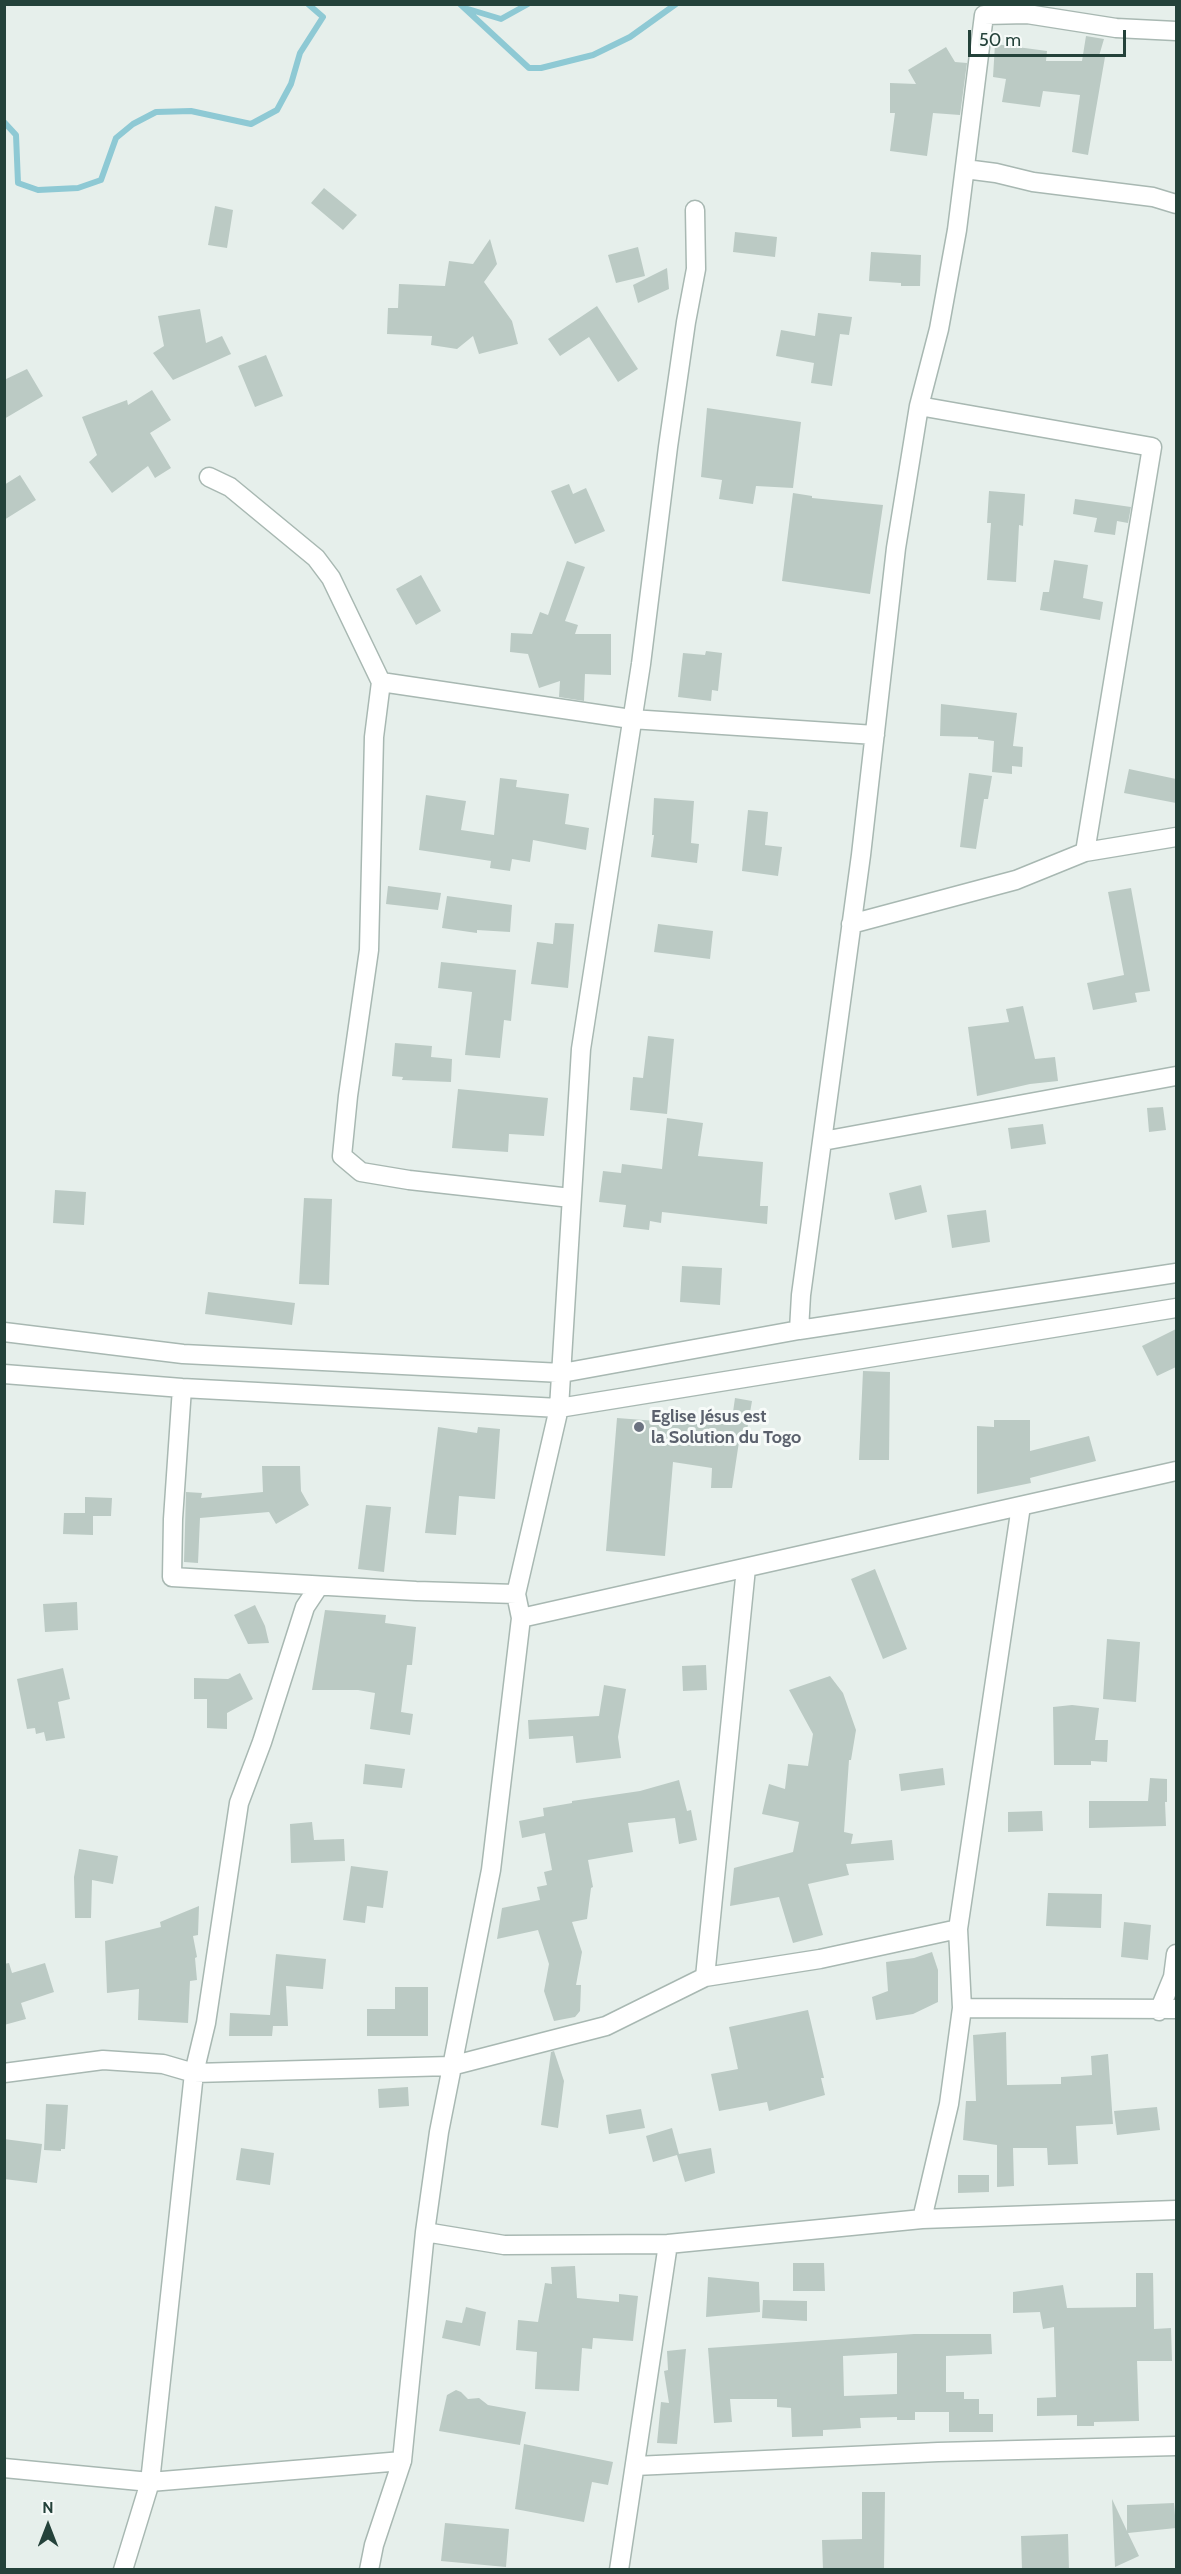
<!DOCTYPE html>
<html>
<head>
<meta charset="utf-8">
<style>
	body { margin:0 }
	#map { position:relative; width:1181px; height:2574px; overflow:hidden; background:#e6efeb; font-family:Cabin,sans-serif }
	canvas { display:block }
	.frame { position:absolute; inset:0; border:6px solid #24423a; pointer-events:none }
	.north { position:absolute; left:18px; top:2496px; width:60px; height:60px; -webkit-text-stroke:4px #f7fbf9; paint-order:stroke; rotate:0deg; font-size:16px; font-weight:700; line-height:24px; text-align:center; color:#24423a }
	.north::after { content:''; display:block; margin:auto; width:21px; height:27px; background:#24423a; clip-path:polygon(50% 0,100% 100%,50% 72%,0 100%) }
	.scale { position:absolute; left:968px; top:30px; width:158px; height:27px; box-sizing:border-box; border:3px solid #24423a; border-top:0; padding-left:8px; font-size:18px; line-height:21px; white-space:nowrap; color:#24423a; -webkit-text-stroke:4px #f7fbf9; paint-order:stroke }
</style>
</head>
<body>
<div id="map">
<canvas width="1181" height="2574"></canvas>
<div class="frame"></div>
<div class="north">N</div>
<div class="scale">50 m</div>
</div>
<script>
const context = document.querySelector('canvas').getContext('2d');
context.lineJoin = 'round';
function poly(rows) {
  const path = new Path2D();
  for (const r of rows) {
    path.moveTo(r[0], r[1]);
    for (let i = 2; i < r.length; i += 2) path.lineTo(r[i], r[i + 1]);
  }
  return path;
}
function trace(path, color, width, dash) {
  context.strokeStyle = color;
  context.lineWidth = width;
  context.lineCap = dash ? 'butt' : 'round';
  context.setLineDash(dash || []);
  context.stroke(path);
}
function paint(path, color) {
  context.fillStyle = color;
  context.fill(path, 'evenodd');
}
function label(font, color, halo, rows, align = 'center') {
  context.font = font + ' Cabin,sans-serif';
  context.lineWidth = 6;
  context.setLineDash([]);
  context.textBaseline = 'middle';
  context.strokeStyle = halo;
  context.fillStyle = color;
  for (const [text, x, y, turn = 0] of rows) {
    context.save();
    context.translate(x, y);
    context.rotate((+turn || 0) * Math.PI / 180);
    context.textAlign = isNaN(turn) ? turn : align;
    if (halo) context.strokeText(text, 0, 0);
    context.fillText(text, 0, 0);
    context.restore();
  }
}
trace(poly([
	[460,4,529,68,541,68,593,55,630,37,676,4],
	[468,9,501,19,528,4],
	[4,122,16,135,18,183,38,190,78,188,101,180,116,138,133,124,156,112,191,111,251,124,277,110,291,84,300,53,323,17,308,4]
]), '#8ec9d4', 6);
paint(poly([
	[1086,36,1104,39,1099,56,1105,57,1088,155,1072,152,1080,95,1043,91,1040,107,1002,102,1006,79,993,77,995,44,1047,51,1046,61,1082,61],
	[946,47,955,62,967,63,960,115,933,113,927,156,890,151,895,113,890,113,890,83,916,84,908,70],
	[324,188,357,215,343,230,311,203],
	[215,206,233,210,227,248,208,245],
	[735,232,777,237,775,257,733,252],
	[490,239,497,264,484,282,512,321,518,344,479,354,473,336,457,349,431,345,432,336,387,334,388,308,398,308,399,284,445,286,449,261,473,264],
	[638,247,645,276,616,283,608,255],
	[871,252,921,255,920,286,901,286,901,283,869,281],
	[667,268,669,289,638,303,633,285],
	[597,306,638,369,618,382,589,337,560,356,548,339],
	[200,309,206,343,222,336,231,354,173,380,153,353,164,346,158,316],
	[818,313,852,317,849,335,840,334,832,386,811,383,814,363,776,356,781,330,815,336],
	[266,355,283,396,255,407,238,366],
	[27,369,43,396,4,419,4,380],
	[152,390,171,420,150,433,171,468,155,478,148,466,112,493,89,462,97,455,82,417,127,400,128,405],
	[707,408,801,422,793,488,756,486,753,504,719,499,722,480,701,477],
	[20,475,36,500,4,520,4,485],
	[569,484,573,494,586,488,605,531,575,544,551,491],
	[989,491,1025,494,1023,526,1019,525,1016,582,987,580,991,523,987,523],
	[793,493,812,496,812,498,883,505,870,594,782,581],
	[1075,499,1131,507,1128,523,1117,521,1115,535,1094,532,1097,518,1073,514],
	[1054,560,1088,565,1083,598,1103,602,1100,620,1040,610,1043,592,1049,592],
	[567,561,585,567,565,621,578,625,575,634,611,634,611,675,585,674,584,701,559,697,560,681,539,688,528,654,510,652,511,633,532,634,540,612,548,615],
	[421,575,441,611,416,625,396,589],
	[706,651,722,653,718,691,712,690,711,701,678,697,683,653,705,655],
	[941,704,1017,713,1013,746,1023,747,1022,767,1012,766,1012,774,992,772,994,741,978,739,978,737,940,736],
	[1129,769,1176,779,1176,803,1124,793],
	[969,773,992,776,988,799,984,799,976,849,960,847],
	[500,778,517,780,516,787,569,794,565,824,589,828,586,850,533,840,530,862,512,859,510,871,490,868,491,861,419,850,426,795,466,801,461,830,494,835],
	[654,798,694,801,691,843,699,844,697,863,651,857,654,835,652,835],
	[748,810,768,812,765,845,782,847,778,876,742,871],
	[388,886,441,893,438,910,386,904],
	[1131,888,1150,991,1135,993,1137,1002,1093,1010,1087,983,1124,975,1108,892],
	[447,896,512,905,510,932,477,930,477,933,442,928],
	[555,923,574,924,568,988,531,984,537,942,553,944],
	[658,924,713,931,710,959,654,952],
	[441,962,516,970,511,1021,504,1020,500,1058,465,1055,472,992,438,988],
	[1023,1006,1035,1059,1055,1057,1058,1081,1030,1084,977,1096,968,1027,1009,1022,1006,1009],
	[648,1036,674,1039,667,1114,630,1110,633,1077,643,1078],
	[395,1043,432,1046,431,1057,452,1059,451,1082,402,1080,403,1077,392,1076],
	[458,1089,548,1098,544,1136,509,1134,508,1152,452,1148],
	[1163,1107,1166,1130,1149,1132,1147,1108],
	[667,1118,703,1123,698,1156,763,1162,760,1206,768,1206,767,1224,662,1212,661,1223,650,1221,649,1230,623,1227,626,1205,599,1202,603,1171,621,1173,622,1164,662,1169],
	[1043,1124,1046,1144,1011,1149,1008,1128],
	[921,1185,927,1212,895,1220,889,1193],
	[55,1190,86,1192,84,1225,53,1223],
	[304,1198,332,1199,329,1285,299,1284],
	[986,1210,990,1242,952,1248,947,1215],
	[682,1266,722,1268,720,1305,680,1302],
	[208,1292,295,1303,292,1325,205,1314],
	[1176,1329,1176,1367,1157,1376,1142,1346],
	[863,1371,890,1372,889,1460,859,1460],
	[735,1398,752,1401,746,1436,740,1435,732,1488,711,1488,712,1468,673,1462,665,1556,606,1551,617,1418,696,1424,697,1415,732,1419],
	[994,1420,1030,1420,1030,1451,1089,1436,1096,1461,1030,1478,1031,1483,977,1494,977,1426,994,1427],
	[438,1427,477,1433,478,1427,500,1429,495,1499,459,1496,456,1535,425,1533],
	[262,1466,300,1466,301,1491,309,1505,276,1524,269,1512,200,1518,198,1563,184,1562,186,1492,202,1493,201,1498,263,1492],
	[85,1497,112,1498,111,1516,93,1516,93,1535,63,1534,64,1513,85,1513],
	[366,1505,391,1507,384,1572,358,1569],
	[875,1569,907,1649,883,1659,851,1579],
	[77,1602,78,1630,45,1632,43,1604],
	[255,1605,265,1626,269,1643,248,1644,234,1615],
	[325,1610,386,1615,385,1623,416,1627,412,1665,407,1665,401,1712,413,1714,410,1735,370,1729,375,1693,358,1690,312,1690],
	[1107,1639,1140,1642,1136,1702,1103,1699],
	[706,1665,707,1690,683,1691,682,1666],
	[63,1668,70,1699,58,1702,65,1738,46,1741,44,1732,36,1734,35,1728,27,1729,17,1679],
	[240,1673,253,1699,227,1713,227,1729,207,1728,207,1699,194,1699,194,1678,228,1679],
	[830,1676,843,1693,856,1730,851,1760,849,1760,844,1832,853,1834,851,1844,892,1840,894,1860,846,1864,849,1875,808,1884,823,1935,793,1943,779,1897,730,1906,734,1868,793,1852,799,1822,762,1814,769,1784,785,1789,788,1764,808,1766,813,1734,789,1690],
	[604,1685,626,1689,618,1737,621,1758,576,1763,573,1736,529,1739,528,1720,599,1716],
	[1072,1705,1099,1708,1095,1740,1108,1740,1107,1762,1091,1761,1091,1765,1054,1765,1053,1707],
	[365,1764,405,1769,402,1788,363,1784],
	[943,1768,945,1785,901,1791,899,1774],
	[1150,1778,1167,1779,1167,1802,1165,1802,1166,1826,1089,1828,1089,1801,1148,1801],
	[679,1780,687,1811,691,1810,697,1840,679,1844,675,1818,628,1823,633,1852,588,1860,593,1887,591,1888,587,1919,572,1922,582,1952,576,1985,581,1985,580,2011,575,2017,554,2021,544,1991,549,1964,538,1930,497,1939,502,1908,540,1900,537,1887,547,1885,544,1872,552,1870,545,1833,522,1838,519,1821,544,1816,543,1808,572,1803,572,1801,640,1791],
	[1042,1811,1043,1831,1008,1832,1008,1812],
	[312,1822,314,1840,344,1839,345,1861,291,1863,290,1824],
	[79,1849,118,1856,113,1884,92,1880,91,1918,75,1918,74,1877],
	[351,1866,388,1871,383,1908,367,1906,365,1923,343,1920],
	[1048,1893,1102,1894,1101,1928,1046,1926],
	[199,1906,198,1935,193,1936,197,1957,195,1958,197,1980,190,1981,188,2023,138,2020,139,1989,107,1993,105,1941,161,1927,160,1922],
	[1124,1922,1151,1925,1148,1960,1121,1957],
	[932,1952,938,1970,938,2002,913,2014,876,2020,872,1997,888,1991,886,1962,914,1958],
	[276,1954,326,1959,323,1989,286,1986,288,2026,273,2026,272,2036,229,2036,230,2013,270,2015],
	[9,1963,12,1973,45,1963,54,1992,21,2003,26,2019,4,2025,4,1964],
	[395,1987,428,1987,428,2036,367,2036,367,2009,395,2009],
	[808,2010,824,2078,821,2078,825,2095,769,2111,767,2102,719,2111,711,2074,738,2069,729,2027],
	[1006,2032,1007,2085,1061,2084,1061,2077,1092,2075,1091,2056,1108,2054,1113,2124,1076,2126,1078,2164,1048,2165,1047,2148,1013,2148,1014,2186,997,2187,997,2145,963,2140,966,2101,976,2101,973,2035],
	[554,2051,564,2081,558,2128,541,2125,551,2052],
	[408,2087,409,2106,379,2108,378,2089],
	[46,2104,68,2105,65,2149,61,2149,61,2151,44,2150],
	[1157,2107,1160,2130,1117,2135,1114,2111],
	[641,2109,645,2128,609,2134,606,2115],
	[672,2128,679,2154,711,2148,715,2173,685,2182,677,2155,653,2162,646,2136],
	[4,2139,42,2144,37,2183,4,2179],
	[241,2148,274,2153,270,2185,236,2180],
	[958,2175,989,2175,989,2192,958,2193],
	[793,2263,824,2263,825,2291,793,2291],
	[575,2266,577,2298,619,2302,619,2294,638,2296,633,2341,593,2338,592,2349,582,2348,579,2391,535,2389,537,2352,516,2350,518,2320,538,2322,545,2283,552,2284,551,2267],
	[1136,2273,1153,2273,1154,2329,1171,2328,1172,2361,1137,2361,1139,2421,1094,2422,1094,2426,1077,2426,1077,2415,1037,2416,1037,2398,1056,2397,1054,2327,1043,2329,1040,2312,1013,2313,1013,2292,1063,2285,1067,2308,1136,2307],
	[708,2277,759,2282,760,2312,706,2317],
	[763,2300,807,2301,807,2321,762,2318],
	[466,2307,486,2312,480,2346,442,2338,446,2320,462,2323],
	[914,2334,991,2334,992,2354,946,2356,946,2392,964,2392,964,2399,979,2399,979,2414,993,2414,993,2432,949,2432,949,2412,915,2412,915,2420,897,2420,897,2417,860,2418,861,2428,823,2430,823,2436,792,2437,791,2408,777,2407,777,2399,730,2399,732,2422,714,2423,708,2348],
	[897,2353,897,2394,844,2396,843,2356],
	[686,2349,677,2444,657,2443,661,2402,669,2403,664,2371,668,2370,667,2351],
	[456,2390,461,2392,468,2399,479,2398,488,2405,526,2412,520,2445,439,2431,447,2395],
	[524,2444,613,2462,608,2485,592,2482,584,2522,515,2509],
	[862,2492,885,2492,884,2569,823,2570,822,2540,862,2539],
	[1112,2499,1127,2531,1127,2505,1174,2503,1176,2528,1128,2533,1139,2556,1115,2567],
	[445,2523,509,2529,506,2567,441,2561],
	[1068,2534,1069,2570,1022,2570,1021,2536]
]), '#bbcac4');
const minor = poly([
	[965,169,996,173,1033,182,1153,197,1176,204],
	[919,406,1152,447,1085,852],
	[209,477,230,487,316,558,331,578,381,682,374,737,369,950,348,1096,342,1156,361,1172,409,1180,571,1198],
	[381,682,631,719,875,735],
	[851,924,1016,880,1085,852,1176,837],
	[823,1141,1176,1076],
	[799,1330,801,1295,861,855,896,548,919,406,939,329,957,230,984,15,1027,14,1116,28,1176,31],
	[4,1332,183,1354,562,1373,799,1330,1176,1273],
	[4,1374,182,1388,559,1408,1176,1308],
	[182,1388,173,1519,172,1577,416,1591,516,1594],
	[521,1618,1176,1471],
	[705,1977,746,1568],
	[962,2008,1176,2009],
	[1159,2011,1173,1977,1176,1954],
	[4,2073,103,2060,163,2064,194,2073,451,2066,606,2026,705,1977,820,1959,958,1929],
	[922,2219,949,2104,962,2008,958,1929,1021,1506],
	[425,2232,504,2245,668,2244,619,2570],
	[668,2244,922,2219,1176,2210],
	[635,2466,938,2452,1176,2446],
	[4,2468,150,2482,194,2073,206,2023,239,1803,262,1742,305,1607,319,1586],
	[123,2570,150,2482,402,2461],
	[369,2570,374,2545,402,2461,425,2232,439,2132,491,1870,521,1618,516,1594,559,1408,581,1049,641,664,668,447,686,322,696,269,695,210]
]);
trace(minor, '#a8b8b2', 21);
trace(minor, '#fff', 18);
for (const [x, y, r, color] of [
	[639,1427,6,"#6b7280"]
]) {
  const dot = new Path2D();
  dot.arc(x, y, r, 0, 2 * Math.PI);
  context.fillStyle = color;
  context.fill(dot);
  trace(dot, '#f7fbf9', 2);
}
label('bold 18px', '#5b616d', '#f7fbf9', [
	["Eglise Jésus est",651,1417],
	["la Solution du Togo",651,1438]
], 'left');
</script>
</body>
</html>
